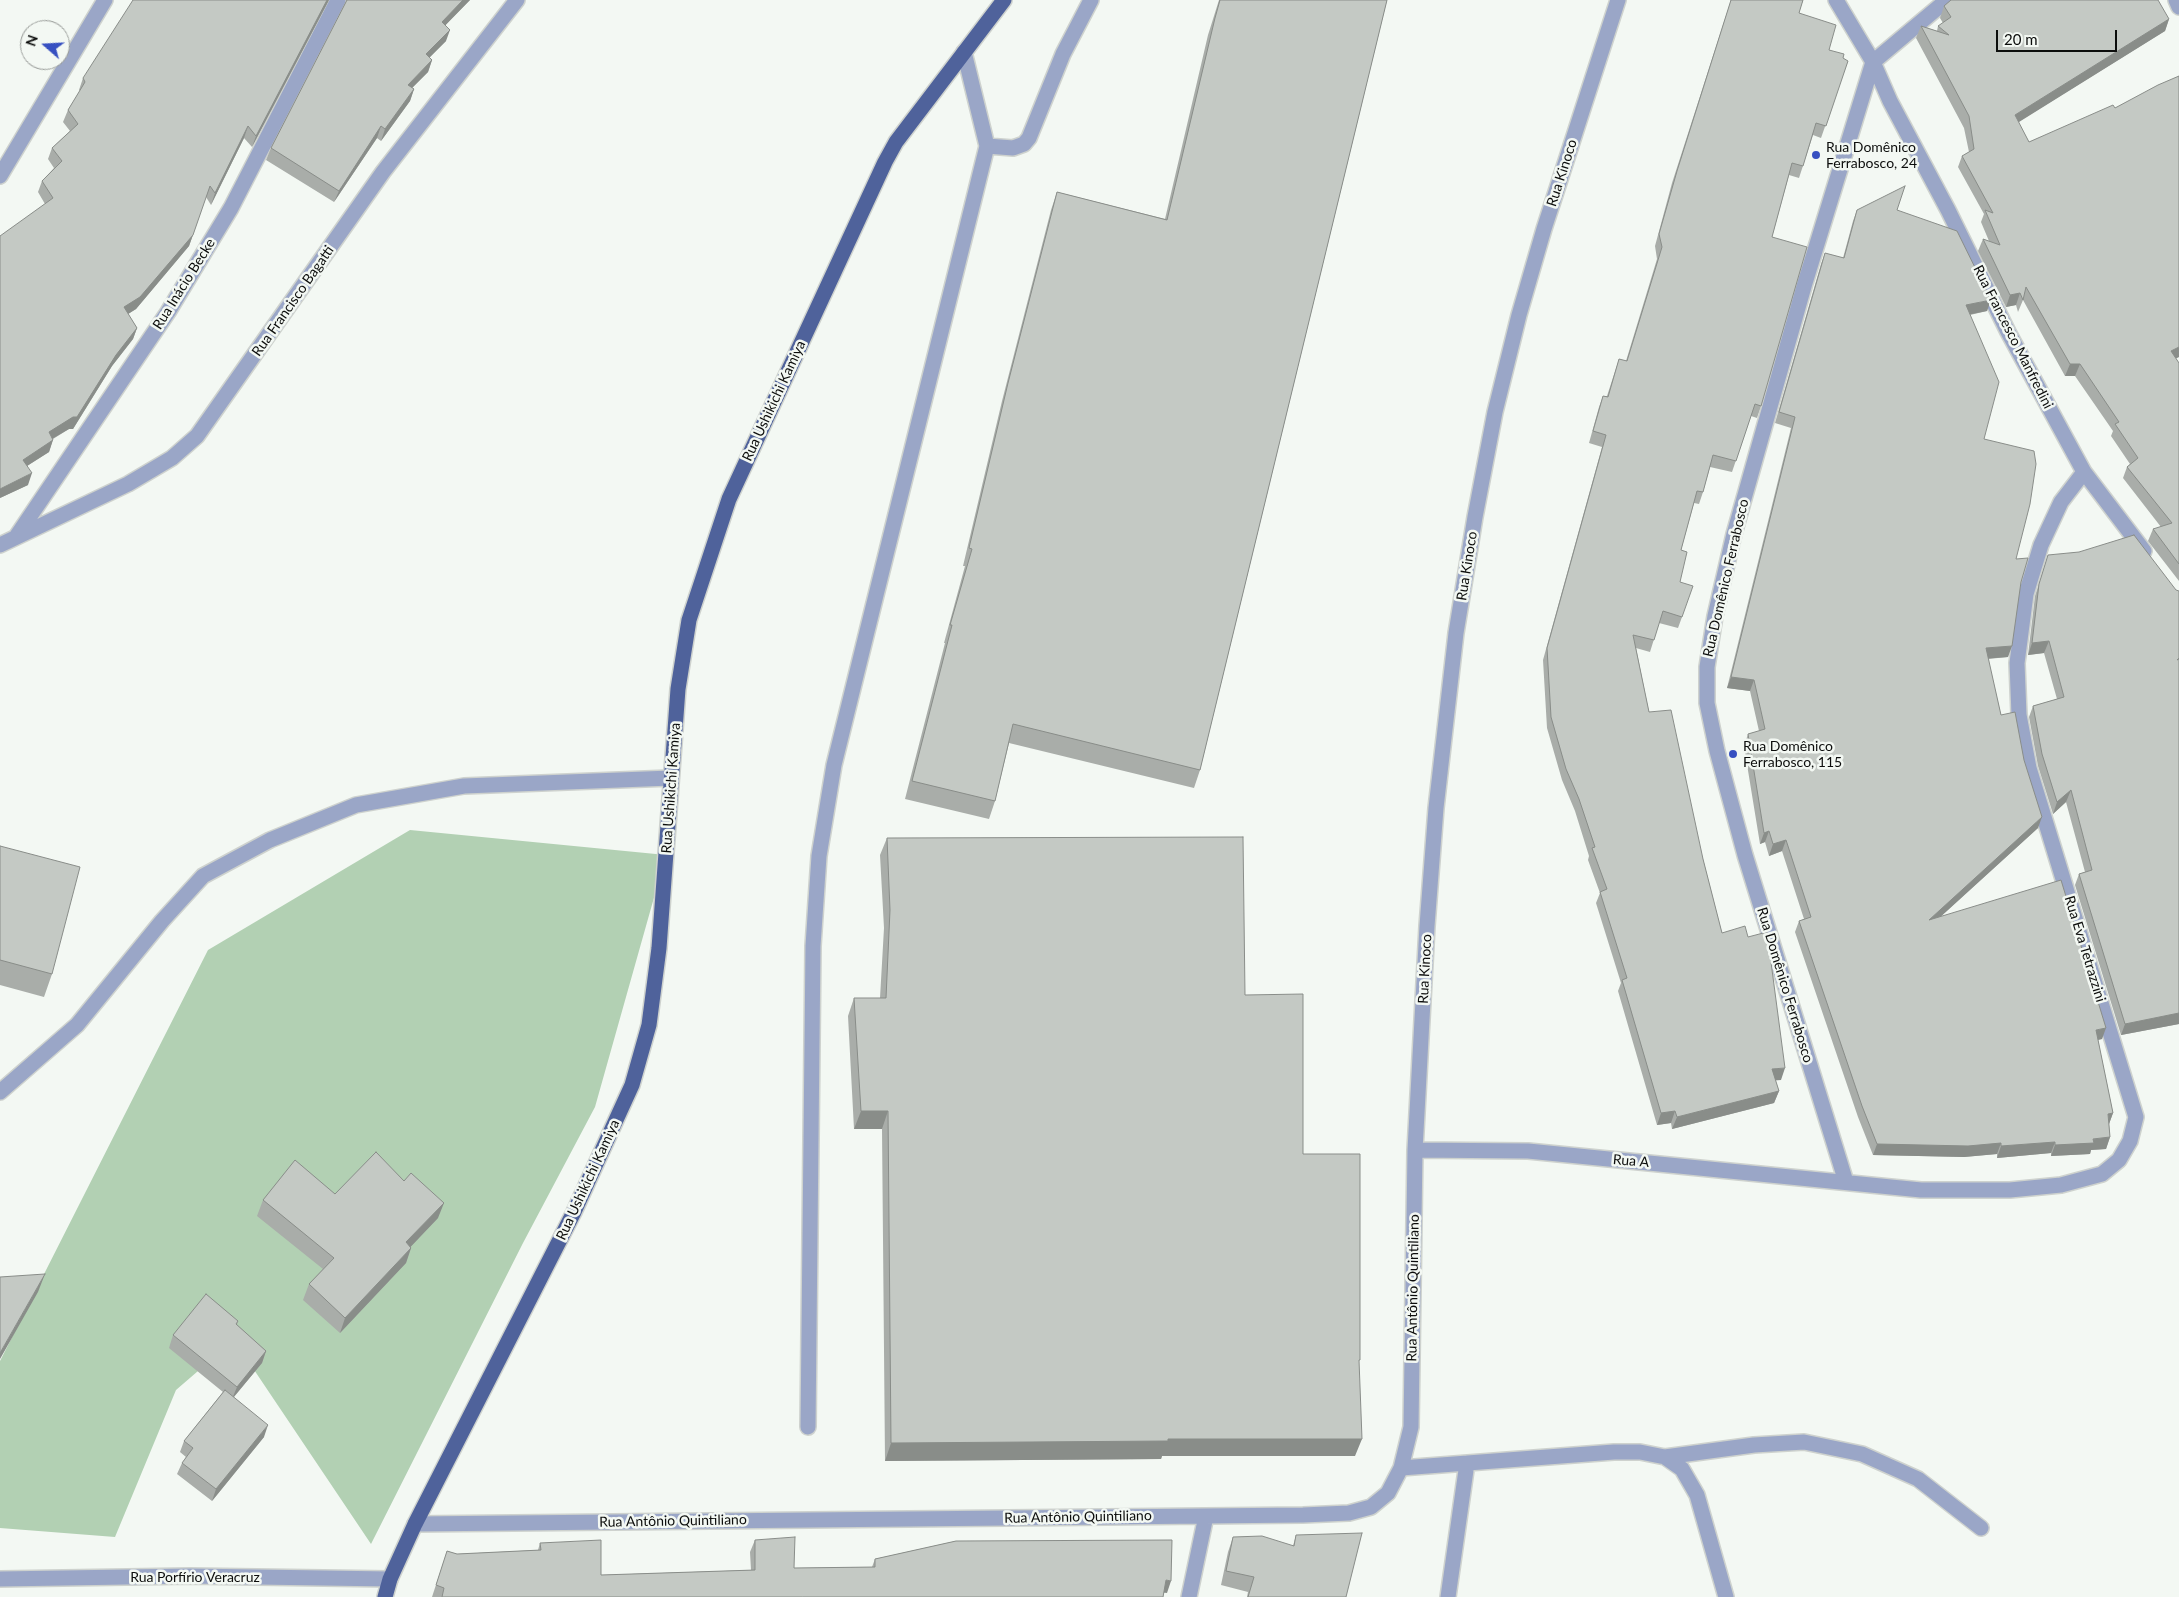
<!DOCTYPE html>
<html>
<head>
<meta charset="utf-8">
<style>
	body { margin:0 }
	#map { position:relative; width:2179px; height:1597px; overflow:hidden; background:#f3f8f3; font-family:Lato,sans-serif }
	canvas { display:block }
	.north { position:absolute; left:20px; top:20px; width:50px; height:50px; box-sizing:border-box; background:#f3f8f3; border:1px solid #979a97; border-radius:50%; rotate:289deg; font-size:14px; font-weight:700; line-height:20px; text-align:center; color:#0c0d0c }
	.north::after { content:''; display:block; margin:auto; width:18px; height:22px; background:#3750c1; clip-path:polygon(50% 0,100% 100%,50% 72%,0 100%) }
	.scale { position:absolute; left:1996px; top:30px; width:121px; height:22px; box-sizing:border-box; border:2px solid #0c0d0c; border-top:0; padding-left:6px; font-size:15px; line-height:18px; white-space:nowrap; color:#0c0d0c; -webkit-text-stroke:4px #f3f8f3; paint-order:stroke }
</style>
</head>
<body>
<div id="map">
<canvas width="2179" height="1597"></canvas>
<div class="north">N</div>
<div class="scale">20 m</div>
</div>
<script>
const context = document.querySelector('canvas').getContext('2d');
context.lineJoin = 'round';
function paint(path, color) {
  context.fillStyle = color;
  context.fill(path, 'evenodd');
}
function poly(rows) {
  const path = new Path2D();
  for (const r of rows) {
    path.moveTo(r[0], r[1]);
    for (let i = 2; i < r.length; i += 2) path.lineTo(r[i], r[i + 1]);
  }
  return path;
}
function trace(path, color, width, dash) {
  context.strokeStyle = color;
  context.lineWidth = width;
  context.lineCap = dash ? 'butt' : 'round';
  context.setLineDash(dash || []);
  context.stroke(path);
}
function label(font, color, halo, rows, align = 'center') {
  context.font = font + ' Lato,sans-serif';
  context.lineWidth = 5;
  context.setLineDash([]);
  context.textBaseline = 'middle';
  context.strokeStyle = halo;
  context.fillStyle = color;
  for (const [text, x, y, turn = 0] of rows) {
    context.save();
    context.translate(x, y);
    context.rotate((+turn || 0) * Math.PI / 180);
    context.textAlign = isNaN(turn) ? turn : align;
    if (halo) context.strokeText(text, 0, 0);
    context.fillText(text, 0, 0);
    context.restore();
  }
}
paint(poly([
	[410,830,666,855,595,1107,523,1243,371,1544,234,1340,176,1390,115,1537,0,1528,0,1361,208,950]
]), '#b2d0b3');
const minor = poly([
	[1836,0,1873,62,1890,101,1948,210,2008,332,2084,472,2144,551],
	[2176,0,2179,7],
	[1873,62,1947,0],
	[987,146,1013,148,1024,144,1029,138,1063,54,1091,0],
	[0,176,105,0],
	[16,537,168,312,231,208,338,0],
	[0,545,128,484,172,458,197,436,383,172,517,0],
	[0,1092,77,1025,162,921,203,876,270,840,356,805,464,786,671,778],
	[1415,1150,1528,1151,1921,1190,2010,1190,2061,1185,2102,1174,2119,1160,2130,1141,2136,1117,2029,768,2019,715,2017,663,2026,594,2041,545,2061,502,2084,472],
	[1846,1182,1745,855,1717,751,1707,703,1707,667,1715,616,1734,534,1805,283,1873,62],
	[808,1427,813,946,819,856,834,765,987,146,964,52],
	[1665,1457,1754,1445,1804,1442,1862,1454,1918,1479,1981,1528],
	[1401,1468,1614,1452,1640,1452,1665,1457,1682,1469,1697,1495,1726,1597],
	[415,1524,1303,1515,1349,1513,1371,1507,1388,1493,1401,1468,1411,1427,1415,1150,1427,926,1436,808,1456,633,1475,517,1495,412,1519,315,1544,229,1618,0],
	[0,1579,190,1576,390,1579],
	[1189,1597,1206,1516],
	[1448,1597,1467,1463]
]);
const major = poly([
	[385,1597,390,1579,415,1524,574,1212,632,1085,649,1025,659,948,678,689,689,620,729,499,885,162,896,142,1004,0]
]);
trace(minor, '#ced2ce', 18);
trace(major, '#ced2ce', 18);
trace(minor, '#9aa6c7', 15);
trace(major, '#4f629b', 15);
paint(poly([
	[329,0,252,147,244,138,211,205,206,197,189,246,136,309,128,314,137,328,133,339,112,366,73,429,69,429,53,439,49,452,27,466,28,485,0,498,45,204,38,192,42,181,54,168,48,159,52,148,70,131,63,122,68,110,80,91,79,90,83,78],
	[347,0,470,0,445,25,446,41,429,58,432,60,428,72,412,88,414,89,410,101,381,141,377,138,334,202,266,160,271,148],
	[1219,0,1387,0,1200,770,1194,788,1009,743,995,801,989,819,905,799,945,643,944,643,965,566,963,566,1002,401,1051,210,1057,192,1165,219,1208,35],
	[1731,0,1803,0,1799,13,1829,50,1848,61,1821,138,1813,135,1799,178,1789,175,1772,237,1761,406,1757,418,1751,416,1732,472,1710,467,1703,492,1699,504,1694,503,1681,550,1680,582,1682,617,1678,628,1659,623,1650,652,1636,648,1649,712,1703,859,1722,933,1781,1080,1775,1080,1779,1091,1774,1103,1672,1129,1671,1123,1657,1125,1618,991,1621,983,1596,903,1600,893,1588,860,1589,856,1575,811,1562,780,1547,728,1543,660,1602,447,1589,443,1599,407,1603,396,1607,396,1619,359,1626,361,1657,259,1655,246,1672,183],
	[1944,6,2169,19,2165,31,2018,122,2029,142,2115,108,2179,76,2179,357,2176,358,2179,363,2179,581,2148,541,2153,529,2161,527,2123,478,2127,467,2130,464,2111,436,2113,431,2075,376,2065,376,2023,300,2018,312,2016,305,2006,307,1978,251,1983,239,1989,241,1981,222,1984,214,1958,167,1962,156,1969,152,1964,128,1916,38,1921,26,1937,31,1938,26,1943,23,1940,18],
	[1857,210,1897,210,1987,311,1970,315,1984,439,2016,559,2021,582,2008,657,1988,659,2001,715,2038,828,1941,916,2102,1039,2098,1040,2113,1113,2109,1124,2110,1137,2106,1149,2091,1150,2090,1154,2051,1156,2051,1153,1997,1158,1997,1154,1964,1157,1873,1155,1858,1117,1795,932,1799,921,1804,919,1782,851,1769,856,1765,842,1760,844,1744,746,1748,734,1759,731,1750,691,1727,688,1791,428,1775,423,1821,264,1825,253,1843,258,1853,221],
	[2048,555,2176,590,2179,1024,2121,1035,2075,885,2079,874,2085,872,2066,802,2053,814,2038,766,2029,717,2033,706,2057,699,2044,653,2028,655,2035,596],
	[887,838,1245,995,1303,1154,1359,1364,1355,1456,1162,1456,1161,1459,885,1461,882,1129,854,1129,848,1016,854,998,880,998,884,928,880,855],
	[0,846,52,974,44,997,0,985],
	[335,1194,438,1218,410,1247,411,1248,406,1263,340,1333,303,1300,309,1284,323,1269,257,1216,263,1200],
	[238,1321,237,1325,266,1351,262,1363,234,1397,264,1437,212,1501,177,1474,182,1463,186,1457,180,1452,184,1441,223,1392,169,1348,173,1335],
	[1296,1535,1346,1597,1247,1597,1248,1592,1221,1585,1228,1552,1233,1537,1293,1546],
	[755,1540,794,1568,872,1567,875,1559,956,1541,1167,1593,1164,1593,1163,1597,432,1597,447,1551,457,1554,538,1550,540,1543,601,1575,751,1570,750,1552]
]), '#a9ada9');
paint(poly([
	[327,0,329,0,252,147,256,136],
	[463,0,470,0,437,34,442,22],
	[2169,19,2165,31,2011,127,2015,115],
	[450,30,446,41,421,66,426,54],
	[432,60,428,72,404,96,408,85],
	[414,89,410,101,381,141,385,129],
	[248,126,244,138,211,205,215,193],
	[381,126,377,138,334,202,339,191],
	[193,235,189,246,136,309,120,319,124,307],
	[2020,293,2016,305,2006,307,2010,295],
	[1991,300,1987,311,1962,316,1966,305],
	[137,328,133,339,112,366,73,429,69,429,45,443,49,432],
	[2179,347,2179,357,2166,363,2171,351],
	[2070,364,2080,364,2075,376,2065,376],
	[53,440,49,452,19,471,23,460],
	[32,473,28,485,0,498,0,489],
	[2049,641,2044,653,2028,655,2032,643],
	[2012,646,2008,657,1982,659,1986,648],
	[1731,677,1754,680,1750,691,1727,688],
	[2071,790,2066,802,2053,814,2057,802],
	[2042,817,2038,828,1925,931,1929,920],
	[1769,831,1765,842,1760,844,1764,833],
	[1786,840,1782,851,1769,856,1773,844],
	[2179,1013,2179,1024,2121,1035,2125,1024],
	[2106,1028,2102,1039,2092,1041,2096,1030],
	[1785,1068,1781,1080,1767,1081,1772,1069],
	[1779,1091,1774,1103,1672,1129,1677,1117],
	[861,1111,888,1111,882,1129,854,1129],
	[1675,1111,1671,1123,1657,1125,1661,1113],
	[2113,1113,2109,1124,2108,1114],
	[2110,1137,2106,1149,2091,1150,2090,1154,2051,1156,2055,1145],
	[2055,1142,2051,1153,1997,1158,2001,1146],
	[2001,1143,1997,1154,1964,1157,1873,1155,1877,1144],
	[444,1203,438,1218,401,1257,406,1242],
	[411,1248,406,1263,340,1333,345,1318],
	[45,1274,38,1292,0,1359,0,1353],
	[266,1351,262,1363,232,1399,237,1387],
	[268,1425,264,1437,212,1501,216,1489],
	[1168,1439,1362,1439,1355,1456,1162,1456,1161,1459,885,1461,891,1443],
	[1166,1580,1171,1581,1167,1593,1161,1592]
]), '#898d89');
const building = poly([
	[133,0,327,0,256,136,248,126,215,193,210,186,193,235,140,297,124,307,137,328,116,355,77,417,73,417,49,432,53,440,23,460,32,473,0,489,0,236,53,198,42,181,62,161,52,148,78,124,68,110,85,82,83,78,133,0],
	[347,0,463,0,442,22,450,30,426,54,432,60,408,85,414,89,385,129,381,126,339,191,271,148,347,0],
	[1220,0,1387,0,1200,770,1013,724,995,801,912,781,952,625,950,625,972,549,969,548,1008,383,1057,192,1167,220,1215,18,1220,0],
	[1731,0,1803,0,1799,13,1836,25,1829,50,1844,54,1843,58,1848,61,1826,126,1816,123,1803,166,1792,163,1772,237,1807,247,1761,406,1755,404,1736,461,1713,455,1703,492,1697,491,1681,550,1687,552,1680,582,1693,586,1682,617,1663,611,1654,640,1633,635,1649,712,1671,710,1703,859,1722,933,1745,926,1748,937,1767,932,1785,1068,1772,1069,1779,1091,1677,1117,1675,1111,1661,1113,1622,980,1627,978,1600,892,1607,889,1592,848,1595,847,1579,799,1566,769,1551,717,1547,648,1606,435,1593,431,1603,396,1608,397,1619,359,1627,361,1662,247,1659,234,1677,171,1731,0],
	[1951,0,2158,0,2169,19,2015,115,2029,142,2113,105,2115,108,2158,85,2179,76,2179,347,2171,351,2179,363,2179,564,2153,529,2172,523,2127,467,2138,458,2115,424,2119,422,2080,364,2070,364,2026,287,2023,300,2020,293,2010,295,1983,239,2000,245,1985,210,1993,213,1962,156,1974,149,1969,116,1921,26,1949,35,1938,26,1951,17,1944,6,1951,0],
	[1905,186,1897,210,1957,231,1991,300,1966,305,1999,382,1984,439,2034,451,2036,464,2030,504,2016,559,2028,558,2021,582,2012,646,1986,648,2001,715,2015,712,2024,760,2042,817,1929,920,2061,880,2106,1028,2096,1030,2113,1113,2108,1114,2110,1137,2093,1139,2094,1143,2055,1145,2055,1142,2001,1146,2001,1143,1968,1146,1877,1144,1862,1106,1799,921,1811,917,1786,840,1773,844,1769,831,1764,833,1748,734,1765,729,1754,680,1731,677,1795,417,1779,412,1825,253,1844,258,1857,210,1905,186],
	[2134,535,2176,590,2179,591,2179,658,2177,660,2179,659,2179,1013,2125,1024,2079,874,2092,870,2071,790,2057,802,2042,754,2033,706,2064,697,2049,641,2032,643,2039,584,2048,555,2079,552,2134,535],
	[1243,837,1245,995,1303,994,1303,1154,1360,1154,1360,1360,1359,1360,1362,1439,1168,1439,1168,1441,891,1443,888,1111,861,1111,854,998,886,998,890,910,887,838,1243,837],
	[0,846,80,867,52,974,0,960,0,846],
	[376,1152,404,1181,411,1173,444,1203,406,1242,411,1248,345,1318,309,1284,334,1258,263,1200,295,1160,335,1194,376,1152],
	[45,1274,0,1353,0,1277,45,1274],
	[206,1294,238,1321,236,1324,266,1351,237,1387,173,1335,206,1294],
	[225,1390,268,1425,216,1489,182,1463,193,1448,184,1441,225,1390],
	[1362,1533,1346,1597,1248,1597,1254,1577,1226,1571,1233,1537,1262,1536,1294,1546,1296,1535,1362,1533],
	[795,1537,794,1568,875,1567,875,1559,956,1541,1172,1540,1171,1581,1166,1580,1163,1597,442,1597,444,1588,436,1585,447,1551,457,1554,541,1550,540,1543,601,1540,601,1575,755,1570,755,1540,795,1537]
]);
paint(building, '#c4c9c4');
trace(building, '#898d89', 1);
for (const [x, y, r, color] of [
	[1816,155,5,"#3750c1"],
	[1733,754,5,"#3750c1"]
]) {
  const dot = new Path2D();
  dot.arc(x, y, r, 0, 2 * Math.PI);
  context.fillStyle = color;
  context.fill(dot);
  trace(dot, '#f3f8f3', 2);
}
label('14px', '#0c0d0c', '#f3f8f3', [
	["Rua Domênico",1826,147],
	["Ferrabosco, 24",1826,163],
	["Rua Domênico",1743,746],
	["Ferrabosco, 115",1743,762]
], 'left');
label('14px', '#0c0d0c', '#f3f8f3', [
	["Rua Kinoco",1562,173,-72],
	["Rua Inácio Becke",184,284,-58],
	["Rua Francisco Bagatti",293,301,-55],
	["Rua Francesco Manfredini",2013,337,63],
	["Rua Ushikichi Kamiya",774,401,-65],
	["Rua Kinoco",1467,566,-81],
	["Rua Domênico Ferrabosco",1726,578,-77],
	["Rua Ushikichi Kamiya",671,788,-86],
	["Rua Eva Tetrazzini",2085,949,73],
	["Rua Kinoco",1425,969,-87],
	["Rua Domênico Ferrabosco",1785,985,73],
	["Rua A",1631,1161,5],
	["Rua Ushikichi Kamiya",588,1180,-65],
	["Rua Antônio Quintiliano",1413,1288,-89],
	["Rua Antônio Quintiliano",1078,1517,-1],
	["Rua Antônio Quintiliano",673,1521,-1],
	["Rua Porfírio Veracruz",195,1577]
]);
</script>
</body>
</html>
